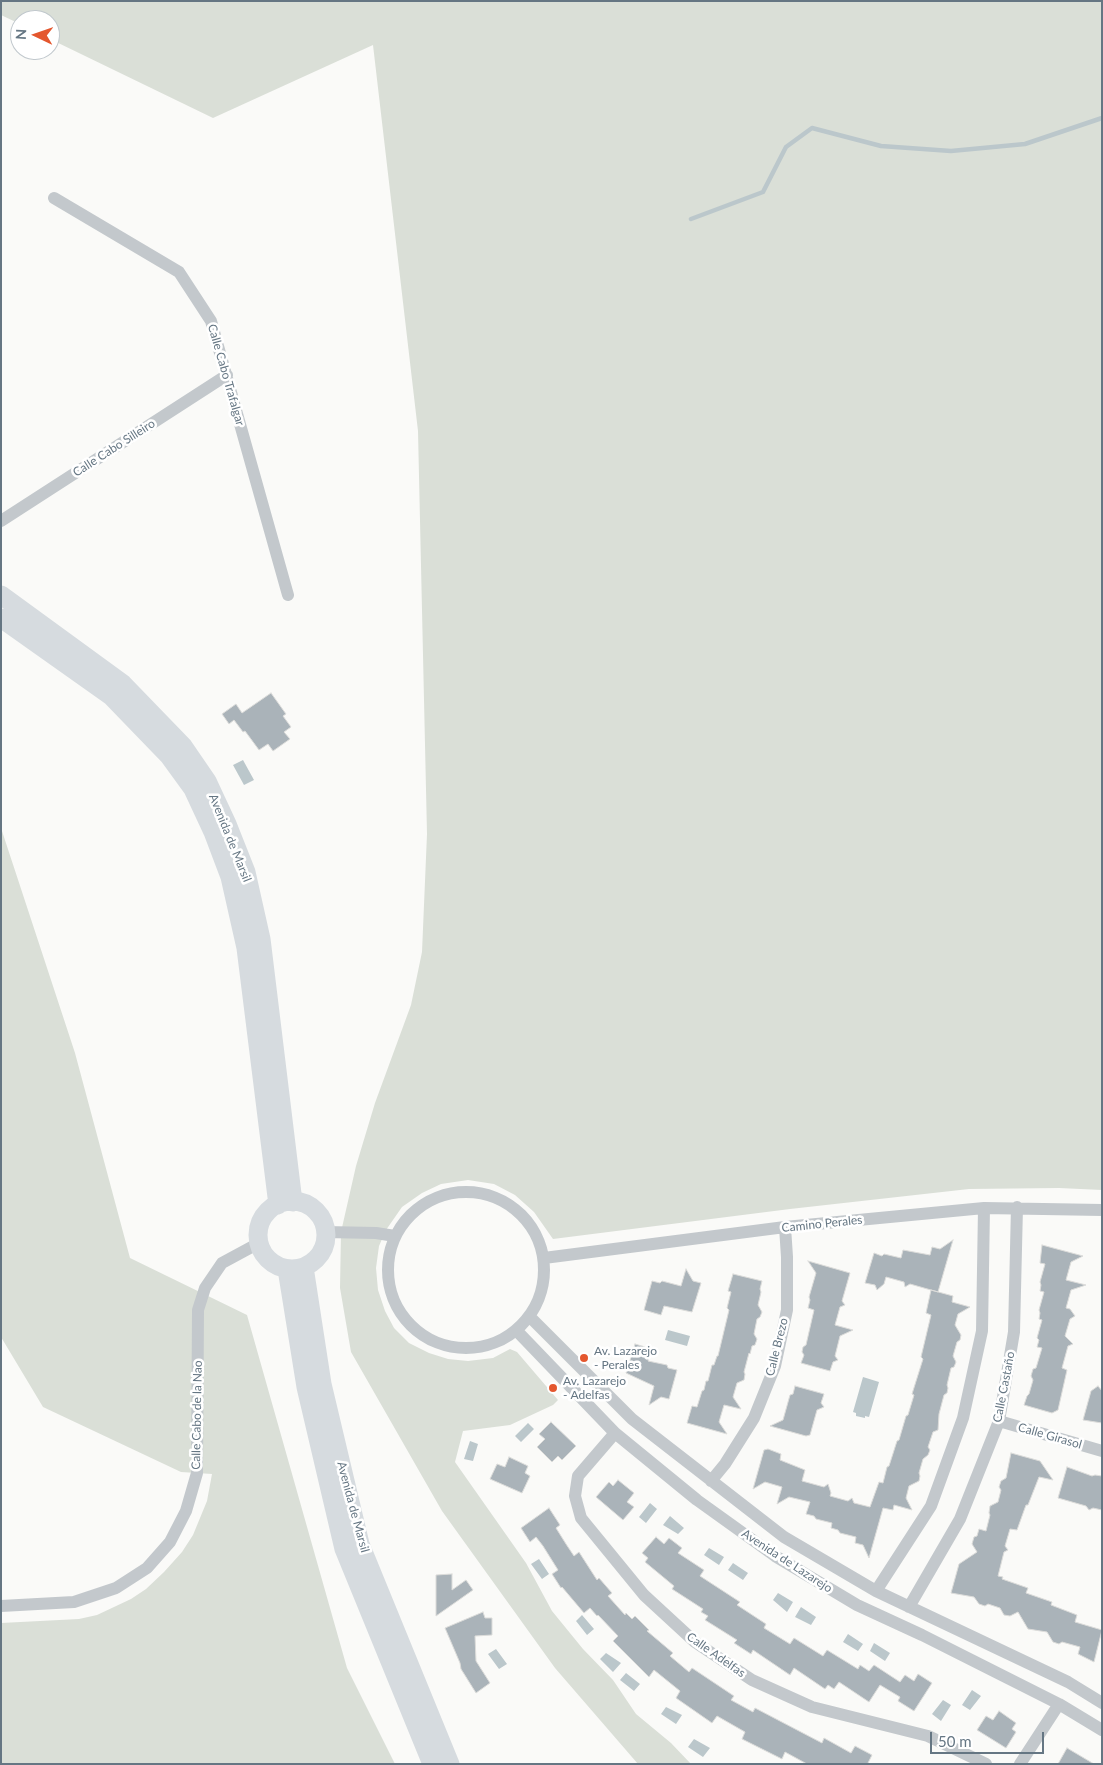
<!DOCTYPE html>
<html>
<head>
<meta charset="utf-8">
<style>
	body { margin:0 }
	#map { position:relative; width:1103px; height:1765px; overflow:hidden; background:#fafaf8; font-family:Lato,sans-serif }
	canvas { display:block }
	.frame { position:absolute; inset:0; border:2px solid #657683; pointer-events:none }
	.north { position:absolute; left:10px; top:10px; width:50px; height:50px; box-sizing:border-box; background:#fff; border:1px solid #c1c8cd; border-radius:50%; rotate:273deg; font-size:14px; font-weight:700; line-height:20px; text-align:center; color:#657683 }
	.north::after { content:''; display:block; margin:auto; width:18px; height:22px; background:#e4572e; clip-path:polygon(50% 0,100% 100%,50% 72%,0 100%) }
	.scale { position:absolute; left:930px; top:1732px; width:114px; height:22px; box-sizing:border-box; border:2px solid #657683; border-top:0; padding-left:6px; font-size:15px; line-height:18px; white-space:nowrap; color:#657683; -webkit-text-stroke:4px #fff; paint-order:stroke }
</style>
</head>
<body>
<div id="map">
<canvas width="1103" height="1765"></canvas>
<div class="frame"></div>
<div class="north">N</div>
<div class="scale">50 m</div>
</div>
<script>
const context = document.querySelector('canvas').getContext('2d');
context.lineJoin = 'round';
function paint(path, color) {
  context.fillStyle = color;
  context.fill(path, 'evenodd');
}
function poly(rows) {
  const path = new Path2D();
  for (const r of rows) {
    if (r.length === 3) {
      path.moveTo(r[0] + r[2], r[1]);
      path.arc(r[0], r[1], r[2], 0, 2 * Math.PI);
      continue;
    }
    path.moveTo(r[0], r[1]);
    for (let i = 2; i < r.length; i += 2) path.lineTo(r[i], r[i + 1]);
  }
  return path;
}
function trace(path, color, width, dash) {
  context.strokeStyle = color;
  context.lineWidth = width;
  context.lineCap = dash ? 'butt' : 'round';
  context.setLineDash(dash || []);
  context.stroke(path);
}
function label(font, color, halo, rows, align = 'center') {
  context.font = font + ' Lato,sans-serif';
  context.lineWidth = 5;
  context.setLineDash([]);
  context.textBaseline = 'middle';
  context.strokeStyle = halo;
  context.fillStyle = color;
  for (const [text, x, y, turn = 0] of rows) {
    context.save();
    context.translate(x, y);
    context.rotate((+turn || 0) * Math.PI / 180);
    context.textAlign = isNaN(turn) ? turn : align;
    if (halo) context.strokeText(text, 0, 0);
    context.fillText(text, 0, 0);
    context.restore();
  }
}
paint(poly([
	[1,1,1102,1,1102,1190,1059,1188,969,1189,790,1209,553,1239,534,1212,515,1195,494,1184,468,1180,441,1184,422,1193,402,1207,386,1230,379,1246,376,1268,378,1290,385,1311,394,1328,409,1343,429,1353,448,1359,468,1361,493,1358,510,1349,517,1352,558,1400,553,1405,510,1425,463,1431,455,1462,526,1563,552,1611,583,1649,613,1680,636,1714,671,1743,691,1764,638,1764,555,1668,442,1511,351,1352,340,1288,341,1232,356,1166,375,1103,411,1005,422,952,427,834,418,431,373,45,213,118,50,39,50,20,20,20,20,24,1,15],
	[1,828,75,1053,130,1258,247,1315,347,1668,395,1764,1,1764,1,1623,79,1619,97,1615,131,1599,146,1589,164,1572,182,1552,193,1535,207,1501,212,1474,181,1472,43,1407,1,1337]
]), '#dadfd7');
paint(poly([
	[243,760,254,780,244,785,233,765],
	[668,1330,690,1336,687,1346,665,1340],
	[863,1377,879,1382,869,1417,865,1416,865,1418,856,1416,856,1413,853,1412],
	[528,1423,534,1429,521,1442,515,1436],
	[470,1441,478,1444,473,1461,464,1459],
	[650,1503,657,1509,646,1523,639,1517],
	[670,1516,684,1528,678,1534,663,1525],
	[709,1548,724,1557,719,1565,704,1555],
	[539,1559,549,1574,542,1579,531,1564],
	[733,1563,748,1573,743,1580,728,1570],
	[778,1593,793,1602,787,1612,773,1600],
	[801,1607,816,1617,811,1625,795,1617],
	[582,1615,594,1629,587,1635,576,1621],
	[848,1634,863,1644,858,1651,843,1642],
	[874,1643,890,1653,885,1661,870,1651],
	[496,1649,507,1664,499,1669,488,1654],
	[606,1653,621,1663,613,1672,600,1659],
	[626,1673,640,1684,634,1691,620,1680],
	[972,1690,981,1696,970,1710,962,1705],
	[943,1700,951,1705,941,1721,932,1714],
	[666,1707,682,1715,676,1724,661,1714],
	[694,1739,710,1748,703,1757,688,1747]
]), '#bbc7cb');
trace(poly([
	[691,219,763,192,786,147,812,128,881,146,951,151,1025,144,1102,118]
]), '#bbc7cb', 4.5);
const building = poly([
	[271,693,286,714,283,716,291,727,284,732,290,739,273,751,268,744,259,750,245,731,243,732,234,720,229,724,222,714,236,704,242,713,271,693],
	[953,1240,938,1292,910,1284,905,1287,904,1282,886,1277,884,1284,877,1290,875,1285,865,1283,874,1253,882,1256,884,1254,901,1258,903,1250,930,1255,932,1247,940,1249,953,1240],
	[1042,1245,1083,1256,1071,1262,1066,1280,1086,1285,1071,1290,1066,1308,1070,1309,1075,1316,1070,1319,1065,1336,1073,1344,1068,1346,1062,1368,1067,1370,1058,1410,1052,1413,1024,1405,1027,1396,1029,1394,1033,1380,1031,1376,1033,1369,1036,1368,1042,1348,1037,1347,1039,1340,1037,1338,1042,1320,1039,1319,1040,1313,1039,1310,1044,1292,1040,1291,1041,1285,1040,1282,1045,1264,1040,1263,1042,1245],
	[808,1261,850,1273,842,1301,845,1305,840,1307,835,1325,853,1330,840,1336,835,1356,838,1360,833,1362,830,1371,801,1363,804,1355,802,1352,803,1347,806,1345,814,1310,808,1308,810,1300,809,1297,816,1273,808,1261],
	[686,1269,693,1281,701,1283,692,1312,664,1306,661,1315,644,1310,652,1281,660,1283,662,1281,681,1286,686,1269],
	[733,1274,762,1281,760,1289,761,1292,758,1305,762,1312,760,1317,757,1319,754,1334,757,1339,755,1345,752,1346,750,1354,749,1353,744,1372,745,1374,744,1380,737,1383,733,1397,741,1409,724,1405,719,1422,727,1434,687,1423,692,1406,697,1407,702,1391,704,1390,706,1381,708,1381,712,1365,714,1365,717,1356,718,1356,729,1310,727,1308,731,1292,728,1291,733,1274],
	[931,1290,953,1296,952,1302,970,1307,958,1314,955,1325,961,1335,960,1340,957,1342,953,1356,956,1362,954,1367,951,1368,947,1385,948,1388,947,1393,944,1395,939,1414,938,1430,933,1432,928,1447,930,1450,928,1455,923,1459,919,1473,920,1476,919,1481,909,1486,906,1498,912,1510,894,1505,893,1510,883,1508,869,1558,863,1545,855,1543,856,1537,840,1533,838,1530,831,1528,832,1523,816,1519,814,1516,806,1514,810,1502,789,1497,777,1504,782,1487,765,1482,753,1489,764,1450,768,1449,781,1454,780,1460,805,1470,802,1481,824,1487,828,1484,831,1493,830,1496,848,1501,852,1498,854,1503,870,1507,879,1482,883,1483,887,1467,889,1466,897,1441,899,1440,906,1416,908,1415,914,1395,912,1394,923,1359,921,1357,931,1315,926,1313,931,1290],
	[635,1344,652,1349,648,1361,667,1365,668,1368,677,1370,669,1399,661,1397,649,1405,654,1386,626,1373,635,1344],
	[795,1386,824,1394,821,1403,824,1407,817,1410,810,1435,806,1436,770,1426,783,1420,790,1395,793,1394,795,1386],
	[1098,1386,1102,1391,1102,1423,1083,1420,1091,1391,1098,1386],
	[551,1422,576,1446,562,1460,558,1456,552,1462,537,1447,545,1439,539,1434,551,1422],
	[1011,1453,1040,1461,1053,1480,1039,1477,1028,1505,1026,1505,1017,1530,1010,1529,1005,1546,1008,1550,1004,1552,998,1576,1003,1577,1002,1579,1028,1588,1026,1593,1052,1602,1051,1605,1077,1615,1075,1622,1102,1630,1094,1662,1078,1654,1080,1647,1062,1642,1059,1644,1053,1642,1047,1632,1028,1629,1018,1612,1010,1616,1004,1615,1000,1608,988,1604,985,1606,979,1604,974,1597,951,1593,959,1564,977,1552,972,1544,974,1537,977,1536,979,1529,986,1531,990,1515,989,1513,990,1506,998,1502,1001,1490,999,1487,1001,1481,1006,1478,1011,1453],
	[509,1457,528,1466,525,1473,530,1476,522,1493,490,1479,497,1464,505,1467,509,1457],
	[1067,1467,1092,1476,1095,1475,1102,1476,1102,1510,1093,1508,1089,1510,1086,1506,1058,1498,1067,1467],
	[618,1480,634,1493,627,1502,634,1507,623,1520,596,1497,609,1482,613,1486,618,1480],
	[549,1508,560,1525,556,1528,566,1544,574,1556,579,1552,597,1580,599,1578,612,1593,608,1596,625,1615,626,1613,632,1619,635,1616,649,1630,647,1631,673,1653,670,1656,689,1672,692,1668,734,1696,731,1700,753,1712,755,1708,822,1743,824,1738,851,1753,855,1746,872,1755,868,1763,870,1764,807,1764,785,1752,782,1759,742,1739,745,1732,717,1716,712,1723,676,1698,680,1691,654,1670,649,1677,613,1641,618,1636,598,1615,597,1616,590,1608,584,1613,562,1587,561,1588,552,1574,558,1570,543,1546,536,1537,530,1542,521,1528,549,1508],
	[656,1537,664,1544,669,1538,682,1548,678,1553,704,1570,700,1576,740,1602,737,1605,766,1624,764,1628,790,1644,794,1638,823,1656,827,1650,858,1669,860,1665,869,1671,874,1665,900,1682,905,1675,914,1681,918,1674,932,1683,914,1711,898,1701,900,1697,880,1685,869,1702,839,1682,834,1689,828,1685,825,1689,794,1668,790,1675,753,1650,751,1654,734,1643,737,1640,705,1620,708,1616,701,1612,703,1609,672,1589,674,1586,645,1562,648,1558,642,1553,656,1537],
	[452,1574,452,1590,466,1580,473,1590,436,1616,436,1575,452,1574],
	[483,1612,485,1618,492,1618,492,1635,475,1636,476,1661,490,1683,476,1693,461,1669,460,1663,445,1628,483,1612],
	[999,1711,1016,1723,1012,1729,1016,1732,1006,1748,977,1730,986,1716,993,1720,999,1711],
	[1067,1748,1094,1764,1058,1764,1067,1748]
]);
paint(building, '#aab3b9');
trace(building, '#dcdcda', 1);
trace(poly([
	[54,198,179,272,211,321,288,595],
	[1,521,227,375],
	[466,1270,78],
	[325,1232,376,1233,395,1236],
	[544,1258,785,1227,984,1208,1102,1210],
	[529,1316,632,1419,784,1537,876,1591,1068,1682,1102,1703],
	[516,1330,615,1433,697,1500,775,1556,857,1605,922,1635,1059,1704,1102,1730],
	[999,1421,1102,1451],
	[615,1433,578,1476,575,1496,581,1518,644,1595,695,1642,752,1680,812,1707,928,1736,986,1764],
	[711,1481,725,1464,754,1418,775,1366,787,1310,787,1257,785,1227],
	[876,1591,931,1506,963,1418,982,1331,984,1208],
	[1,1606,74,1602,116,1588,147,1568,170,1542,186,1511,197,1473,198,1310,205,1288,222,1263,259,1243],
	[909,1607,960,1519,999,1421,1014,1332,1017,1207],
	[1020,1764,1059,1704]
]), '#c3c8cc', 12);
trace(poly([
	[1,595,123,684,183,746,207,781,227,824,246,872,261,939,293,1202],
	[1,618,111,696,169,756,193,789,213,832,230,877,246,948,278,1205],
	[292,1235,34],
	[304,1267,322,1384,360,1544,450,1764],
	[287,1269,306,1387,344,1549,432,1764]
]), '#d6dbdf', 19);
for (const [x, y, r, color] of [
	[584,1358,5,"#e4572e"],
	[553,1388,5,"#e4572e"]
]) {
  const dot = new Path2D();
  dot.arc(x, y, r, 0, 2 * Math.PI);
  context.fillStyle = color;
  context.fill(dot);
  trace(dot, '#fff', 2);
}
label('12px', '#657683', '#fff', [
	["Calle Cabo Trafalgar",226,375,74],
	["Calle Cabo Silleiro",114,448,-33],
	["Avenida de Marsil",230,838,68],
	["Camino Perales",822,1224,-6],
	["Calle Brezo",777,1347,-76],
	["Calle Castaño",1004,1387,-79],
	["Calle Cabo de la Nao",197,1415,-89],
	["Calle Girasol",1050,1436,16],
	["Avenida de Marsil",353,1507,75],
	["Avenida de Lazarejo",787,1561,33],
	["Calle Adelfas",716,1655,35]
]);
label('12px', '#657683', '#fff', [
	["Av. Lazarejo",594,1351],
	["- Perales",594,1365],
	["Av. Lazarejo",563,1381],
	["- Adelfas",563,1395]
], 'left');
</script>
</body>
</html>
